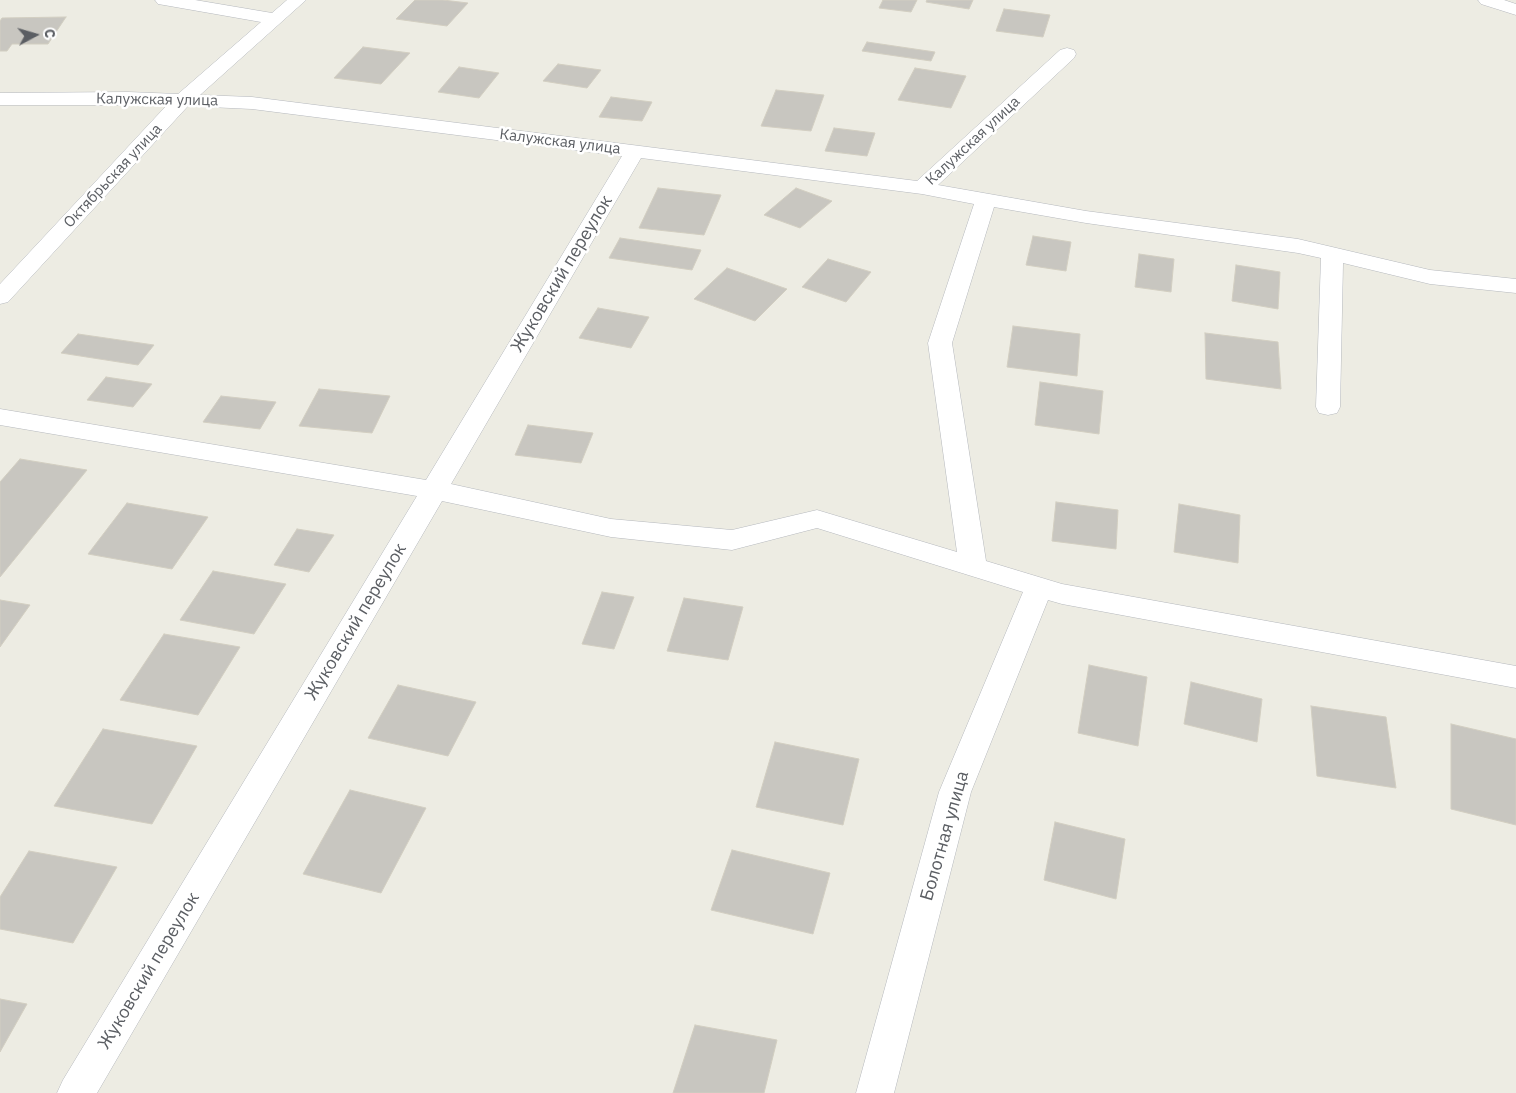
<!DOCTYPE html>
<html>
<head>
<meta charset="utf-8">
<style>
	body { margin:0 }
	#map { position:relative; width:1516px; height:1093px; overflow:hidden; background:#edece3; font-family:"IBM Plex Sans",sans-serif }
	canvas { display:block }
	.north { position:absolute; left:10px; top:10px; width:50px; height:50px; -webkit-text-stroke:4px #fff; paint-order:stroke; rotate:84deg; font-size:14px; font-weight:700; line-height:20px; text-align:center; color:#5b5e63 }
	.north::after { content:''; display:block; margin:auto; width:18px; height:22px; background:#5b5e63; clip-path:polygon(50% 0,100% 100%,50% 72%,0 100%) }
</style>
</head>
<body>
<div id="map">
<canvas width="1516" height="1093"></canvas>
<div class="north">С</div>
</div>
<script>
const context = document.querySelector('canvas').getContext('2d');
context.lineJoin = 'round';
function paint(path, color) {
  context.fillStyle = color;
  context.fill(path, 'evenodd');
}
function poly(rows) {
  const path = new Path2D();
  for (const r of rows) {
    path.moveTo(r[0], r[1]);
    for (let i = 2; i < r.length; i += 2) path.lineTo(r[i], r[i + 1]);
  }
  return path;
}
function trace(path, color, width, dash) {
  context.strokeStyle = color;
  context.lineWidth = width;
  context.lineCap = dash ? 'butt' : 'round';
  context.setLineDash(dash || []);
  context.stroke(path);
}
function label(font, color, halo, rows, align = 'center') {
  context.font = font + ' "IBM Plex Sans",sans-serif';
  context.lineWidth = 5;
  context.setLineDash([]);
  context.textBaseline = 'middle';
  context.strokeStyle = halo;
  context.fillStyle = color;
  for (const [text, x, y, turn = 0] of rows) {
    context.save();
    context.translate(x, y);
    context.rotate((+turn || 0) * Math.PI / 180);
    context.textAlign = isNaN(turn) ? turn : align;
    if (halo) context.strokeText(text, 0, 0);
    context.fillText(text, 0, 0);
    context.restore();
  }
}
const building = poly([
	[415,0,443,0,468,3,447,26,396,19,415,0],
	[883,0,917,0,911,12,879,8,883,0],
	[927,0,973,0,969,9,926,2,927,0],
	[1004,9,1050,15,1043,37,996,31,1004,9],
	[66,17,48,44,12,44,7,51,0,51,0,21,2,18,66,17],
	[867,42,935,52,931,61,862,51,867,42],
	[363,47,410,53,381,84,334,78,363,47],
	[558,64,601,70,587,88,543,81,558,64],
	[459,67,499,73,479,98,438,92,459,67],
	[915,68,966,76,951,108,898,100,915,68],
	[776,90,824,95,811,131,761,126,776,90],
	[611,97,652,102,642,121,599,117,611,97],
	[834,128,875,133,867,156,825,151,834,128],
	[658,188,721,195,704,235,639,228,658,188],
	[796,188,832,201,800,228,764,215,796,188],
	[1033,236,1071,242,1066,271,1026,265,1033,236],
	[620,238,701,250,692,270,609,258,620,238],
	[1139,254,1174,259,1171,292,1135,287,1139,254],
	[828,259,871,272,846,302,802,287,828,259],
	[1236,265,1280,272,1278,309,1232,301,1236,265],
	[727,268,787,289,755,321,694,299,727,268],
	[598,308,649,317,631,348,579,338,598,308],
	[1013,326,1080,334,1077,376,1007,367,1013,326],
	[1205,333,1278,342,1281,389,1206,379,1205,333],
	[78,334,154,345,138,365,61,353,78,334],
	[106,377,152,384,133,407,87,400,106,377],
	[1040,382,1103,391,1099,434,1035,425,1040,382],
	[319,389,390,396,372,433,299,426,319,389],
	[221,396,276,402,260,429,203,422,221,396],
	[528,425,593,433,581,463,515,455,528,425],
	[20,459,87,470,0,577,0,482,20,459],
	[1056,502,1118,510,1116,549,1052,541,1056,502],
	[127,503,208,517,172,569,88,554,127,503],
	[1179,504,1240,515,1238,563,1174,552,1179,504],
	[297,529,334,535,309,572,274,565,297,529],
	[213,571,286,584,254,634,180,620,213,571],
	[602,592,634,597,614,649,582,644,602,592],
	[684,598,743,607,728,660,667,651,684,598],
	[0,600,30,605,0,647,0,600],
	[164,634,240,647,198,715,120,700,164,634],
	[1089,665,1147,677,1138,746,1078,733,1089,665],
	[1191,682,1262,699,1257,742,1184,724,1191,682],
	[398,685,476,702,448,756,368,738,398,685],
	[1311,706,1386,717,1396,788,1317,776,1311,706],
	[1451,724,1516,739,1516,825,1451,809,1451,724],
	[103,729,197,746,152,824,54,806,103,729],
	[775,742,859,759,843,825,756,807,775,742],
	[350,790,426,808,381,893,303,874,350,790],
	[1055,822,1125,839,1116,899,1044,880,1055,822],
	[732,850,830,873,813,934,711,910,732,850],
	[29,851,117,867,73,943,0,929,0,897,29,851],
	[0,999,27,1004,0,1052,0,999],
	[695,1025,777,1040,764,1093,673,1093,695,1025]
]);
paint(building, '#c8c6c0');
trace(building, '#d2cec1', 1);
const minor = poly([
	[155,0,195,0,272,13,287,0,306,0,200,95,252,97,917,181,1060,50,1067,48,1074,50,1076,54,1074,58,938,185,1086,211,1298,239,1430,270,1516,279,1516,293,1430,284,1343,263,1340,407,1337,413,1328,415,1319,413,1316,407,1321,258,1298,253,1086,223,994,207,952,343,986,561,1062,584,1516,666,1516,688,1062,604,1048,600,971,792,894,1093,856,1093,939,792,1023,592,817,528,732,550,611,537,442,501,97,1093,57,1093,63,1080,417,496,0,425,0,409,426,480,622,156,252,109,188,106,8,302,0,304,0,284,167,105,0,105,0,93,128,92,178,94,261,22,164,5,158,4,155,0],
	[641,158,922,194,974,204,928,343,957,552,817,510,732,530,611,519,451,484,641,158],
	[1478,0,1504,0,1516,4,1516,15,1481,4,1478,0]
]);
trace(minor, '#b5b8bd', 1);
paint(minor, '#fff');
label('15px', '#5b5e63', '#fff', [
	["Калужская улица",157,100,1],
	["Калужская улица",973,141,-43],
	["Калужская улица",560,142,7],
	["Октябрьская улица",113,176,-47]
]);
label('18px', '#5b5e63', '#fff', [
	["Жуковский переулок",562,274,-59],
	["Жуковский переулок",356,622,-59],
	["Болотная улица",945,836,-74],
	["Жуковский переулок",149,971,-59]
]);
</script>
</body>
</html>
